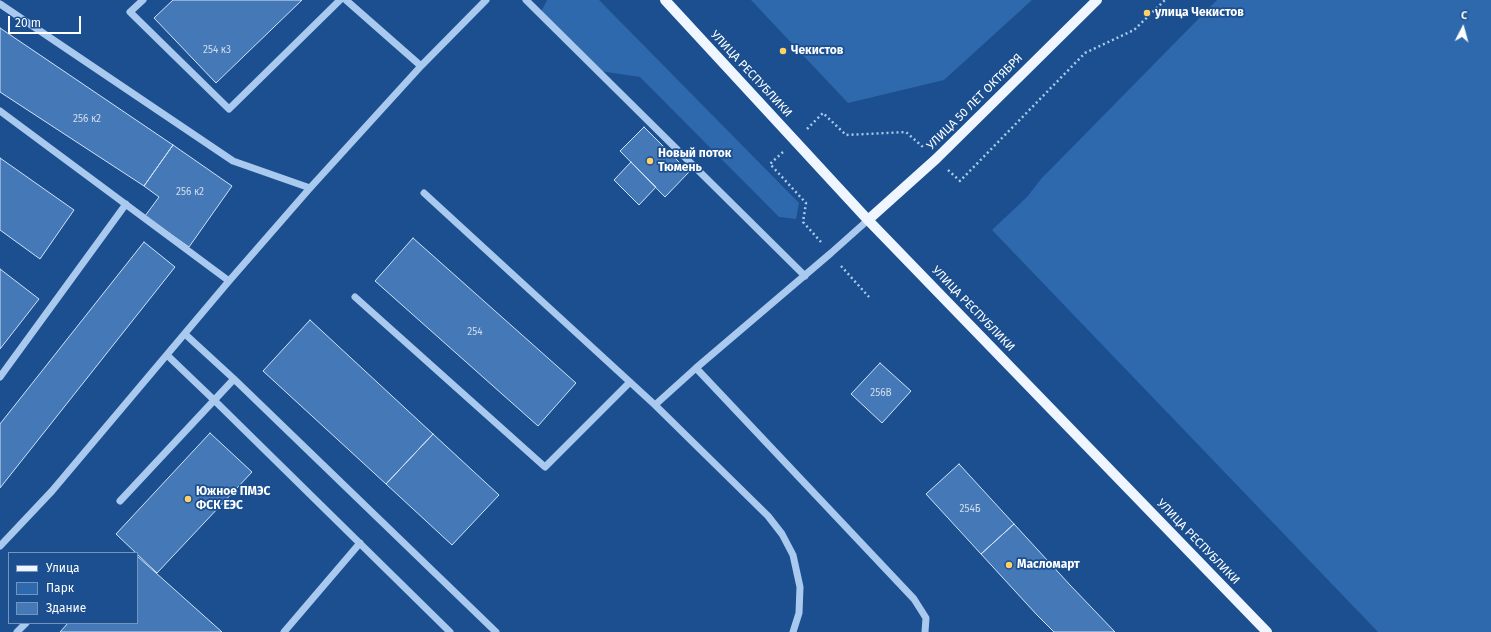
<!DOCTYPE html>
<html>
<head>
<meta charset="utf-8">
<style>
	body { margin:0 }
	#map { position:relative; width:1491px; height:632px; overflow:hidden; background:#1b4f8f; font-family:"Fira Sans",sans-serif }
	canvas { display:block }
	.legend { position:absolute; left:8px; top:552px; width:130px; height:72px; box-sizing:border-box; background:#1b4f8f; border:1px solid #7695bc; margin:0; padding:5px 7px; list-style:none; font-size:12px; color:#fff }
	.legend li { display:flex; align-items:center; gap:8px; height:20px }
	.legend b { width:20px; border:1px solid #7695bc }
	.north { position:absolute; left:1443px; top:8px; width:40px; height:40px; -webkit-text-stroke:3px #1b4f8f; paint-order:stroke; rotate:6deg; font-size:11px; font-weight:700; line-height:16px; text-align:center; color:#fff }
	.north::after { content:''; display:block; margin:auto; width:14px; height:18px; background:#fff; clip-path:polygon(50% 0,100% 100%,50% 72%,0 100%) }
	.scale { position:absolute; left:8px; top:16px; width:73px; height:18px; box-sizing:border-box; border:2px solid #fff; border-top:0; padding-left:5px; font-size:12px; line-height:14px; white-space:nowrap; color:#fff; -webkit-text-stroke:3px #1b4f8f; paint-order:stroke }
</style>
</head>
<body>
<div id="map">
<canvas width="1491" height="632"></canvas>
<ul class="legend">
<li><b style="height:5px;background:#f0f6ff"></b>Улица</li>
<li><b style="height:11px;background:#2e69ad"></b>Парк</li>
<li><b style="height:11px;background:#4478b7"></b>Здание</li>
</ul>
<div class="north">С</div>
<div class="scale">20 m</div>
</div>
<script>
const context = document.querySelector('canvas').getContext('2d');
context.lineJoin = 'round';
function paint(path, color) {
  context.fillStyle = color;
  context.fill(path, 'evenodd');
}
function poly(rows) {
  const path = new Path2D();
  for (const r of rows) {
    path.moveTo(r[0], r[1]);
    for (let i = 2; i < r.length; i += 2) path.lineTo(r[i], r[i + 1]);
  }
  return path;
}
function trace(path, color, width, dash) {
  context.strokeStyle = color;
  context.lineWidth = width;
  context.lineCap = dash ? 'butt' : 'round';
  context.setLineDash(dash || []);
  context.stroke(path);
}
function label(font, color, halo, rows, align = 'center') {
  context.font = font + ' "Fira Sans",sans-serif';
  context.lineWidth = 3.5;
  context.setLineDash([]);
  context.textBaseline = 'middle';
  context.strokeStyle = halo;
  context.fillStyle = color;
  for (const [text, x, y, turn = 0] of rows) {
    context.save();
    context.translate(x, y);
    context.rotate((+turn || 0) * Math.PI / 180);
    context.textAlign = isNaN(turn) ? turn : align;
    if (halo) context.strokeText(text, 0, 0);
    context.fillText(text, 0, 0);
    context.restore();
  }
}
paint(poly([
	[547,0,599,0,799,203,796,219,779,217,640,77,600,71,541,12],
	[751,0,1032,0,944,80,848,103],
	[1217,0,1491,0,1491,632,1378,632,992,230,1027,197,1041,179]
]), '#2e69ad');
const building = poly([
	[173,0,302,0,216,83,154,18,173,0],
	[0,28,173,145,144,186,0,92,0,28],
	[644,127,689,172,665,197,620,151,644,127],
	[173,145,232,186,189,247,145,216,159,197,144,186,173,145],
	[0,158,74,210,40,259,0,230,0,158],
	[631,162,656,187,639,205,614,180,631,162],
	[413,238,576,383,538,426,375,281,413,238],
	[144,242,175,267,0,488,0,424,144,242],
	[0,269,39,299,0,349,0,269],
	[310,320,433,434,386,484,263,371,310,320],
	[880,363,911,391,882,423,851,394,880,363],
	[210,433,252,472,157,573,116,534,210,433],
	[433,434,499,495,452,545,386,484,433,434],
	[959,464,1014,524,981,554,926,494,959,464],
	[1014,524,1070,585,1115,632,1054,632,1037,615,981,554,1014,524],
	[137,556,222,632,60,632,68,623,137,623,137,556]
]);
paint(building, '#4478b7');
trace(building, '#cfe3fa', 1);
trace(poly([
	[807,129,823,113,846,135,906,132,924,148],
	[783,152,770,164,806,203,803,222,821,242],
	[948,170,960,181,1085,53,1134,30,1165,0],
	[841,266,869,297]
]), '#a9c9ee', 2.5, [2, 3]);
trace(poly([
	[143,0,130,12,229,109,340,0],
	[346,0,421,66],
	[526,0,805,276],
	[0,4,233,161,310,188],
	[0,111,229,281],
	[424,193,655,405,696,368],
	[868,220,831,253,696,368,914,599,926,618,925,632],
	[355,297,545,467,630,382],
	[185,334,234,379,496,632],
	[167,355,214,400,450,632],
	[0,377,126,204],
	[655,405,768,516,782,534,793,555,800,587,799,613,793,632],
	[120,501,234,379],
	[0,546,52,491,229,281,310,188,421,66,486,0],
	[17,632,26,623],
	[284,632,360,543]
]), '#a9c9ee', 7);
trace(poly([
	[665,0,868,220,1267,632],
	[868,220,936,159,1097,0]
]), '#f0f6ff', 10);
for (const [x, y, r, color] of [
	[1147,13,4,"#ffd166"],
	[783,51,4,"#ffd166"],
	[650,161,4,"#ffd166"],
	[188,499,4,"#ffd166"],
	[1009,565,4,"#ffd166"]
]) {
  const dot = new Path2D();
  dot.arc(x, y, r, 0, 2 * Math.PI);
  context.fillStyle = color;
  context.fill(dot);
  trace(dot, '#1b4f8f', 1.5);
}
label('10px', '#d0dded', null, [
	["254 к3",217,50],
	["256 к2",87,119],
	["256 к2",190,192],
	["254",475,332],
	["256В",881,393],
	["254Б",970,509]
]);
label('bold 12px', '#fff', '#1b4f8f', [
	["улица Чекистов",1155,13],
	["Чекистов",791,51],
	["Новый поток",658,154],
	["Тюмень",658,168],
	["Южное ПМЭС",196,492],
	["ФСК ЕЭС",196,506],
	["Масломарт",1017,565]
], 'left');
label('12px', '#fff', '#1b4f8f', [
	["УЛИЦА РЕСПУБЛИКИ",751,74,47],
	["УЛИЦА 50 ЛЕТ ОКТЯБРЯ",975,102,-45],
	["УЛИЦА РЕСПУБЛИКИ",973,309,46],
	["УЛИЦА РЕСПУБЛИКИ",1198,542,46]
]);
</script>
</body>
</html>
